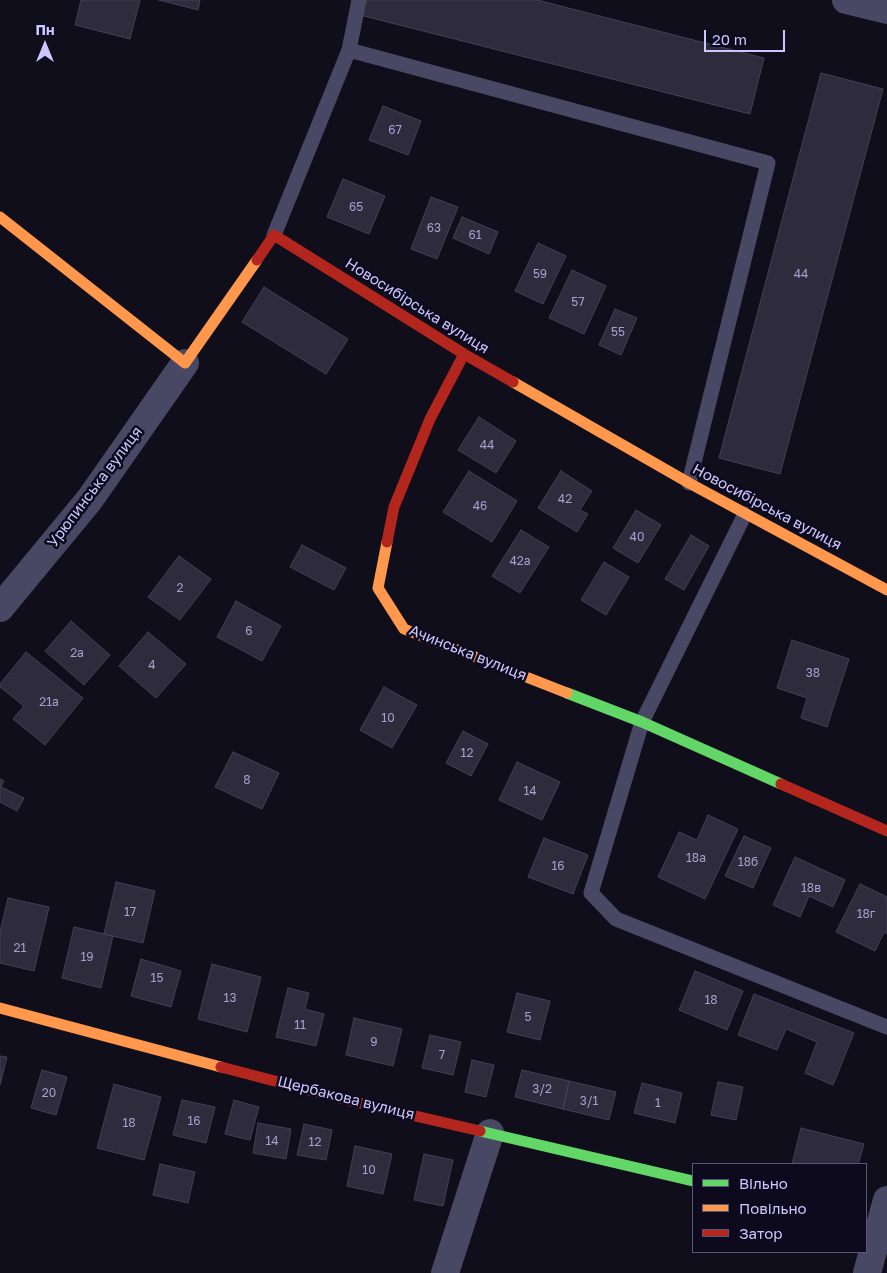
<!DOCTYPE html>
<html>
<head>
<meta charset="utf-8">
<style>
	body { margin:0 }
	#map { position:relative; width:887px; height:1273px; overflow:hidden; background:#100e1a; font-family:"Golos Text",sans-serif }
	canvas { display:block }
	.legend { position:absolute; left:692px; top:1163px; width:175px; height:90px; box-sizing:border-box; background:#0d0a1e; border:1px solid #5a5678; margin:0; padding:6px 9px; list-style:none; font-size:15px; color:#cdc7ff }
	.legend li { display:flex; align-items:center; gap:10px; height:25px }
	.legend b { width:25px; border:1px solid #5a5678 }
	.north { position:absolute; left:20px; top:20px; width:50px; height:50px; -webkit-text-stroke:4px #0d0a1e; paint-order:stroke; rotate:0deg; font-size:14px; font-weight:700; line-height:20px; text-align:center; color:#cdc7ff }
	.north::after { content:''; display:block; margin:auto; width:18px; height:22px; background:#cdc7ff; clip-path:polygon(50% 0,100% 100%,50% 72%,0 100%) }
	.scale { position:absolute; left:704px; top:30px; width:81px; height:22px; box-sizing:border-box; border:2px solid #cdc7ff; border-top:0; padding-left:6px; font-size:15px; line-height:18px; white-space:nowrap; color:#cdc7ff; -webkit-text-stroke:4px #0d0a1e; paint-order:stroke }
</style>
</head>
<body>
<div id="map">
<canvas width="887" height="1273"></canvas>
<ul class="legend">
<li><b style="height:6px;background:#63d668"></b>Вільно</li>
<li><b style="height:6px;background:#ff974d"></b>Повільно</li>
<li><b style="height:6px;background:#b3261e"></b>Затор</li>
</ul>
<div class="north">Пн</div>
<div class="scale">20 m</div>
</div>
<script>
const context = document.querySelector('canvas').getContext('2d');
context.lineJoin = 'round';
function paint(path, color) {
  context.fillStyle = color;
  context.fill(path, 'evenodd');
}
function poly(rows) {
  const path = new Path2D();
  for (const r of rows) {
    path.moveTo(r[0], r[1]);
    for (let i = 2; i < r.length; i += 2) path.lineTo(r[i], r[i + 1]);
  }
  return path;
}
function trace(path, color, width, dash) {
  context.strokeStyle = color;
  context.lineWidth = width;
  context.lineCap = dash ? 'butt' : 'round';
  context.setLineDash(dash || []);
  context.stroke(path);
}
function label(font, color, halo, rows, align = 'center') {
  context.font = font + ' "Golos Text",sans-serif';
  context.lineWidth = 5;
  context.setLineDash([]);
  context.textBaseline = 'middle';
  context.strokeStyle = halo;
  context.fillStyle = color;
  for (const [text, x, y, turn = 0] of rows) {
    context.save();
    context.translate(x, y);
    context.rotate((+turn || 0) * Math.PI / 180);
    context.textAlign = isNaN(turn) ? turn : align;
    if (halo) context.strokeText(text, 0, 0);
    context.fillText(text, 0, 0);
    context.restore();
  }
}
const building = poly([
	[81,0,140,0,130,39,75,25,81,0],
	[159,0,200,0,198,10,159,0],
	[364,0,537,0,764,58,750,114,360,15,364,0],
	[821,73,883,89,780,474,719,458,821,73],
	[383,106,421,121,408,155,369,140,383,106],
	[343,179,385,196,369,234,327,217,343,179],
	[431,197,458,207,437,259,411,249,431,197],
	[462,217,498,232,489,254,453,238,462,217],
	[538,243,566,256,543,304,515,291,538,243],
	[572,270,606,286,584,334,549,318,572,270],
	[264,287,348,339,326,374,242,322,264,287],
	[615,309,637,318,621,355,599,345,615,309],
	[479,417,516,441,496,473,458,450,479,417],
	[469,471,517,501,492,542,443,512,469,471],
	[561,471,592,491,580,510,588,514,577,532,538,508,561,471],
	[636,510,661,525,638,563,613,548,636,510],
	[521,530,549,547,520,593,492,576,521,530],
	[691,535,709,546,684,590,665,579,691,535],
	[302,545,346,568,334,590,290,567,302,545],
	[179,556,211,579,180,620,148,597,179,556],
	[604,562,629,577,606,615,581,600,604,562],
	[236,601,281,626,262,661,217,637,236,601],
	[71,621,110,655,84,685,45,651,71,621],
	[148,632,186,664,156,698,119,666,148,632],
	[792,640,849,659,827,727,801,718,807,698,777,688,792,640],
	[26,652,83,698,45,745,13,719,24,706,0,687,0,684,26,652],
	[384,687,417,705,392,748,360,730,384,687],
	[463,731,488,744,471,776,446,763,463,731],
	[233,752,279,773,262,809,215,787,233,752],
	[517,762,560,782,542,820,499,800,517,762],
	[0,779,4,781,1,787,24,798,17,811,0,802,0,779],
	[708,815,738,829,705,899,658,877,679,832,697,840,708,815],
	[744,836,771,848,753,888,725,876,744,836],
	[544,838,588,855,573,894,528,877,544,838],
	[795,857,845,880,833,907,809,896,800,917,773,905,795,857],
	[116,882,155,891,143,943,104,934,116,882],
	[860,884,887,897,887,934,884,932,875,951,836,932,860,884],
	[8,898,49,907,34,971,0,963,0,932,8,898],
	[74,927,113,936,101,988,62,978,74,927],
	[141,959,181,971,171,1007,131,996,141,959],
	[212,964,261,977,247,1032,198,1019,212,964],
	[695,971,743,991,727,1030,679,1010,695,971],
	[288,988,309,993,305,1009,324,1014,316,1046,276,1037,288,988],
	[517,993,550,1001,540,1040,507,1032,517,993],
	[754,994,854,1033,833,1085,805,1073,817,1042,786,1029,777,1050,738,1035,754,994],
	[354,1018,402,1029,393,1066,346,1055,354,1018],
	[430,1035,461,1042,453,1075,422,1068,430,1035],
	[0,1056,7,1057,0,1085,0,1056],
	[472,1060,494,1065,486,1097,465,1092,472,1060],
	[42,1070,67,1077,56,1115,31,1108,42,1070],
	[522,1070,569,1081,563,1109,515,1097,522,1070],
	[569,1081,616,1092,609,1120,563,1109,569,1081],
	[718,1082,743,1087,736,1120,711,1115,718,1082],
	[642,1083,682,1093,675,1123,634,1113,642,1083],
	[114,1084,161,1097,144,1160,97,1148,114,1084],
	[182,1100,215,1107,206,1143,173,1135,182,1100],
	[234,1100,259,1107,250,1140,225,1134,234,1100],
	[258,1123,291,1129,286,1159,253,1153,258,1123],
	[304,1124,332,1130,326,1160,297,1155,304,1124],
	[801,1128,864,1144,858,1164,792,1164,801,1128],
	[355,1146,392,1154,383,1194,347,1186,355,1146],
	[424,1154,453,1160,443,1206,414,1200,424,1154],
	[160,1164,195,1172,188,1203,153,1195,160,1164]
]);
paint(building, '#2e2b3d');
trace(building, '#433f59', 1);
trace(poly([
	[349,50,768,163,689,483],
	[274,235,349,50,359,0],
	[745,514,642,722,591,893,616,919,887,1027]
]), '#494864', 15);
trace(poly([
	[846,0,887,10],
	[0,608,90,499,185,363],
	[445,1273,490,1133],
	[867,1273,887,1200]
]), '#494864', 28);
trace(poly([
	[567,693,642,722,781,784],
	[480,1131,693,1181]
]), '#63d668', 11);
trace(poly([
	[0,217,185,363,257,260],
	[513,382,689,483,887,590],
	[387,542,378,588,404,629,567,693],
	[0,1008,221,1067]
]), '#ff974d', 11);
trace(poly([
	[257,260,274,235,464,354,513,382],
	[387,542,394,507,430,419,464,354],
	[781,784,887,831],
	[221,1067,351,1101,480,1131]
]), '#b3261e', 11);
label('12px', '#a5a0ce', null, [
	["67",395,130],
	["65",356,207],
	["63",434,228],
	["61",475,235],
	["59",540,274],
	["44",801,274],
	["57",578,302],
	["55",618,332],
	["44",487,445],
	["42",565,499],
	["46",480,506],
	["40",637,537],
	["42а",520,561],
	["2",180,588],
	["6",249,631],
	["2а",77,653],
	["4",152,665],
	["38",813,673],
	["21а",49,702],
	["10",388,718],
	["12",467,753],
	["8",247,780],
	["14",530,791],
	["18а",696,858],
	["18б",748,862],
	["16",558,866],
	["18в",811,888],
	["17",130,912],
	["18г",866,914],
	["21",20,948],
	["19",87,957],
	["15",157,978],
	["13",230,998],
	["18",711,1000],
	["5",528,1017],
	["11",300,1025],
	["9",374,1042],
	["7",442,1055],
	["3/2",542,1089],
	["20",49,1093],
	["3/1",589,1101],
	["1",658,1103],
	["16",194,1121],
	["18",129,1123],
	["14",272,1141],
	["12",315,1142],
	["10",369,1170]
]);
label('15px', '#cdc7ff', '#0d0a1e', [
	["Новосибірська вулиця",417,306,32],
	["Урюпинська вулиця",95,487,-53],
	["Новосибірська вулиця",767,507,28],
	["Ачинська вулиця",468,653,22],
	["Щербакова вулиця",346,1098,14]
]);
</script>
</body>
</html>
